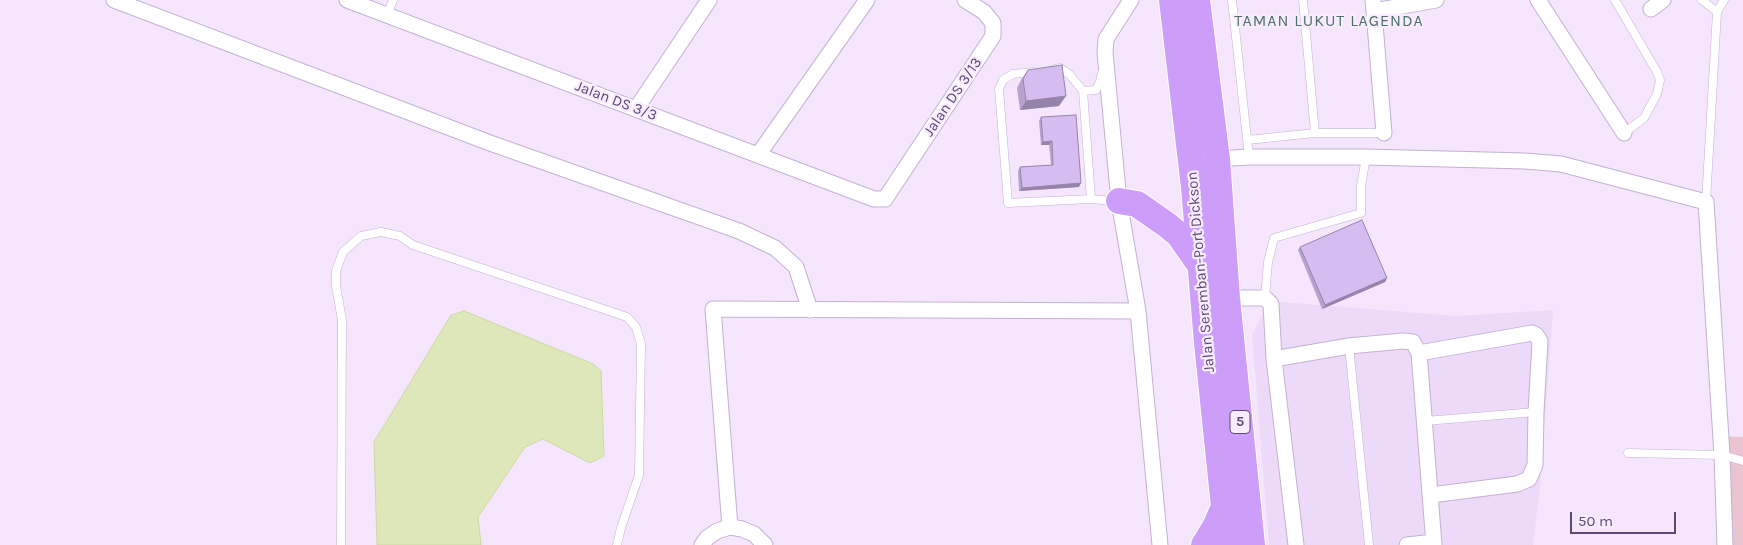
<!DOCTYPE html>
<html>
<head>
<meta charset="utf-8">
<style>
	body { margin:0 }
	#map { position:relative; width:1743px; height:545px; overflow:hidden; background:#f5e6fd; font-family:Karla,sans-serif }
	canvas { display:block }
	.scale { position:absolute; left:1570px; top:512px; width:106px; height:22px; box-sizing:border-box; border:2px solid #5c4a76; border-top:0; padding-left:6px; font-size:15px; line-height:18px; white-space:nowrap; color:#5c4a76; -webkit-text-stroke:4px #f9ecff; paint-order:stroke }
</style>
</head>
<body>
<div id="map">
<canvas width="1743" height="545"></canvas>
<div class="scale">50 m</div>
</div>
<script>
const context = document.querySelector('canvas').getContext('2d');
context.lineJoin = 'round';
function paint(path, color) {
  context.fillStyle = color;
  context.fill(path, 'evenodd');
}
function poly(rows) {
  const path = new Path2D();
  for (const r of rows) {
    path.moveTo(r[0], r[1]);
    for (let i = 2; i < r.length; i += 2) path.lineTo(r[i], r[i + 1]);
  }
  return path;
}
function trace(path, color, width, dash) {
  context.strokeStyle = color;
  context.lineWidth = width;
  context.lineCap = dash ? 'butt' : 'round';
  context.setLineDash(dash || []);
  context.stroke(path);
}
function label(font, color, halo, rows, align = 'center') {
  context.font = font + ' Karla,sans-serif';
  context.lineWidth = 4.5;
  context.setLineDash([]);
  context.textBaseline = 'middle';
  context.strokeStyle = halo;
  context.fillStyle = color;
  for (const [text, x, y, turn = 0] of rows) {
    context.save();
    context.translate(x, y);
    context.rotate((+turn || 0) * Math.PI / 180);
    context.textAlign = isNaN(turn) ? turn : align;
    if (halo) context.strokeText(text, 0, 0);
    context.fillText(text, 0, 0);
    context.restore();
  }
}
paint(poly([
	[1269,301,1456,316,1553,310,1540,487,1533,545,1269,545,1252,335]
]), '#eddaf9');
paint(poly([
	[1719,436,1743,437,1743,545,1723,545]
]), '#ebc4d1');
const water = poly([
	[464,311,593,364,601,371,604,456,590,463,543,439,525,447,478,517,481,545,377,545,374,442,451,315,464,311]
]);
paint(water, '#dee7ba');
trace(water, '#cdd8a0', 1);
const service = poly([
	[1232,0,1249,157],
	[1303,0,1315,133],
	[1615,0,1657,72,1660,80,1657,94,1644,118,1624,133],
	[1702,0,1717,12],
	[387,15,393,0],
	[1055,69,1060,68,1069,74,1083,91,1096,90,1100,81,1102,73],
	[1034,72,1013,74,1003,80,999,89,1008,203,1091,199,1115,201],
	[1083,91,1091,199],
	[1247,140,1315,133,1384,133],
	[1706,202,1717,12,1724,0],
	[1265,298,1268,262,1274,238,1361,213,1361,186,1366,157],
	[1349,346,1369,545],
	[1425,421,1536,412],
	[1628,453,1722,455,1743,461],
	[341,545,342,320,336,286,336,271,343,252,361,236,381,232,400,236,413,245,627,317,636,327,641,344,639,475,621,528,617,545]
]);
const minor = poly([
	[114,0,490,143,739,231,775,248,796,267,810,310],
	[347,0,874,199,885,199,993,36,993,23,984,12,965,0],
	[1131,0,1106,39,1105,53,1119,201,1138,311,1160,545],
	[1373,0,1384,133],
	[1538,0,1624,133],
	[1651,9,1663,0],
	[1374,11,1436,0],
	[636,109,709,0],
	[758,155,867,0],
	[1217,159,1249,157,1366,157,1525,161,1561,164,1706,202,1722,455,1725,545],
	[1227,298,1265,298,1271,304,1274,359,1296,545],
	[1419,353,1532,333,1536,335,1540,341,1536,412,1535,465,1529,479,1517,484,1431,495],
	[1274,359,1349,346,1403,341,1413,342,1419,353,1434,545],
	[730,527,713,309,1138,311],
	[702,545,707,538,717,531,730,527,742,529,754,534,765,545],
	[1407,545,1434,542]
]);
const trunk = poly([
	[1172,0,1194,187,1207,343,1228,545],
	[1197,0,1217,159,1227,298,1252,545],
	[1119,201,1137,204,1167,225,1179,235,1200,265],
	[1204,545,1215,527,1224,507]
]);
trace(service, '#c2b1d3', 9);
trace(minor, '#c2b1d3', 17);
trace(trunk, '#fff', 28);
trace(service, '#fff', 8);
trace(minor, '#fff', 15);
trace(trunk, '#cc9df9', 26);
paint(poly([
	[1028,70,1059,106,1020,110,1017,88,1021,80],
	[1041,117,1079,187,1019,191,1018,171,1020,167,1051,165,1049,145,1041,145,1039,121],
	[1300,247,1387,278,1385,282,1322,309,1298,250]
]), '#b7a3d0');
paint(poly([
	[1066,96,1059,106,1020,110,1026,101],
	[1052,141,1049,145,1041,145,1043,142],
	[1081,183,1079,187,1019,191,1022,188],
	[1387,278,1385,282,1322,309,1325,305]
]), '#9584a9');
const building = poly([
	[1062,65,1066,96,1026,101,1023,79,1028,70,1062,65],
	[1076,115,1081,183,1022,188,1020,167,1053,165,1052,141,1043,142,1041,117,1076,115],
	[1362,220,1387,278,1325,305,1300,247,1362,220]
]);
paint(building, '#d5bdf2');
trace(building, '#9584a9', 1);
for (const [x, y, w] of [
	[1240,422,20]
]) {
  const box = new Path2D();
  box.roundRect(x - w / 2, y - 11.5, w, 23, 4);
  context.fillStyle = '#f9ecff';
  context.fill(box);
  trace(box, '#5c4a76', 1);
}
label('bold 14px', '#5c4a76', null, [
	["5",1240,422]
]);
label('15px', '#5c4a76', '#f9ecff', [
	["Jalan DS 3/13",953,97,-56],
	["Jalan DS 3/3",616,101,21],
	["Jalan Seremban-Port Dickson",1201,272,-95]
]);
context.letterSpacing = '1px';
label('16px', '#4c7166', '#f9ecff', [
	["TAMAN LUKUT LAGENDA",1329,21]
]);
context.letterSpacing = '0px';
</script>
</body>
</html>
